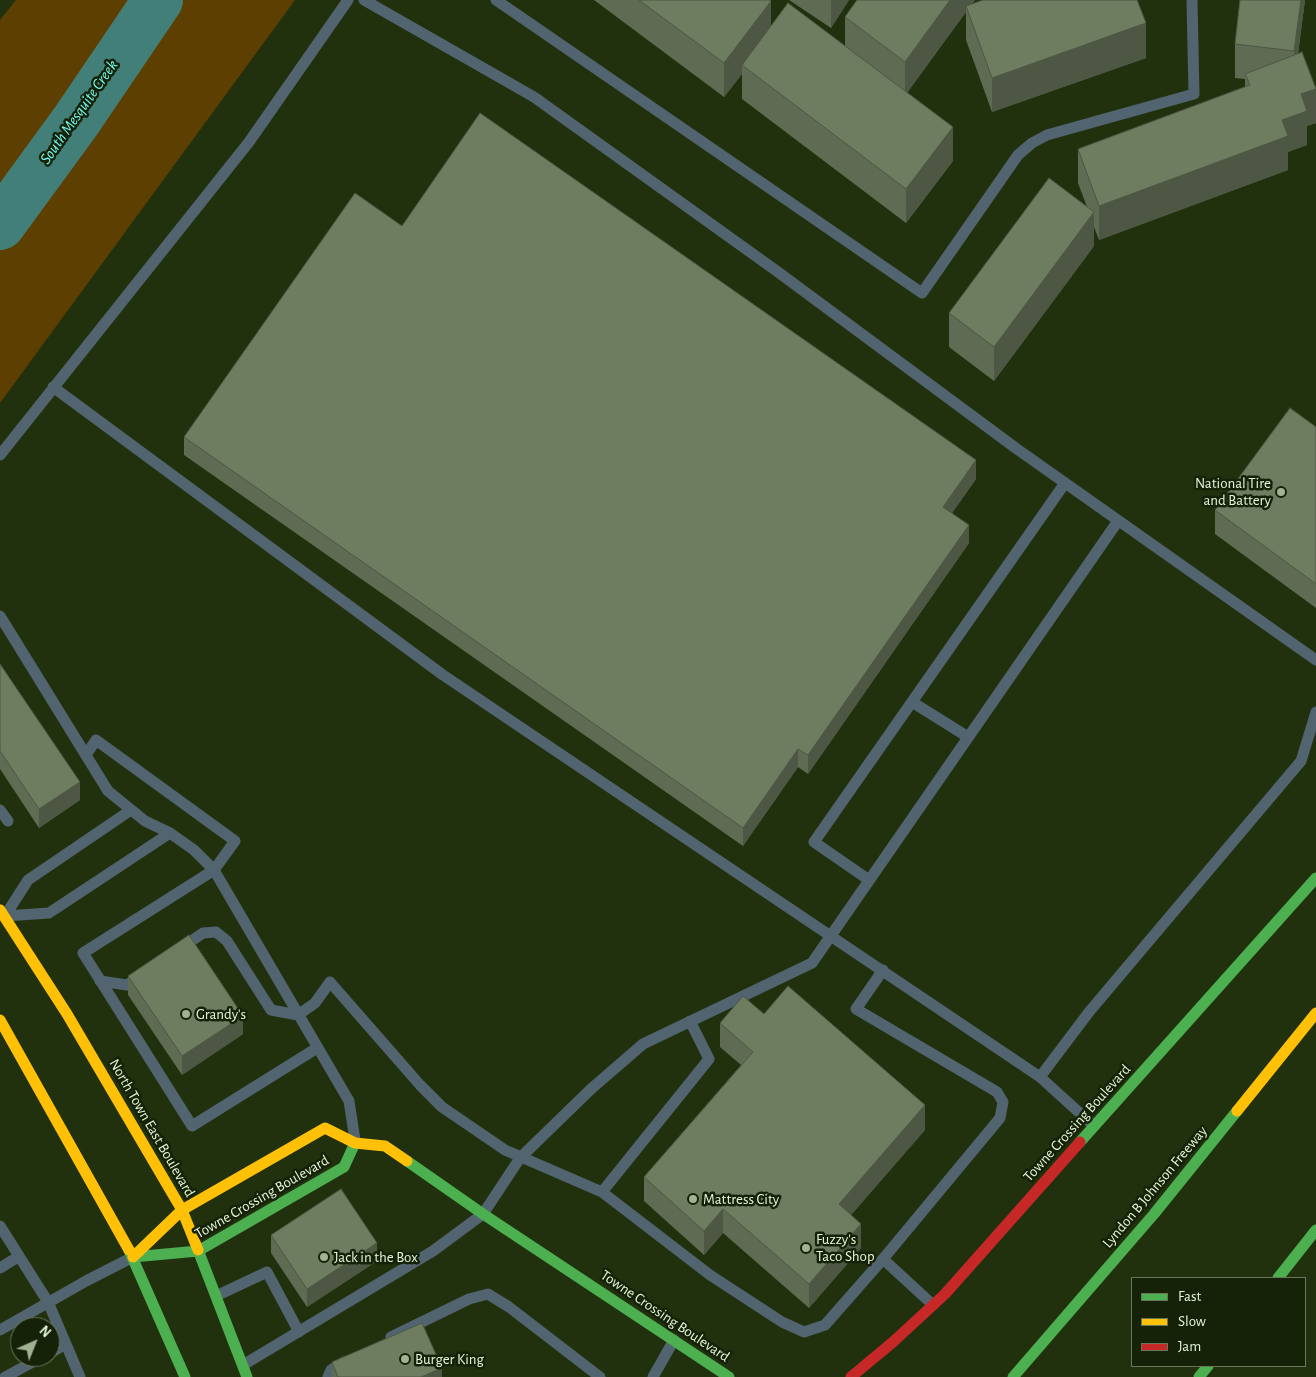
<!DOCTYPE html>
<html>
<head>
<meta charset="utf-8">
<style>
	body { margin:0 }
	#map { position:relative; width:1316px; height:1377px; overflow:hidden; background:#21310e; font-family:"Alegreya Sans",sans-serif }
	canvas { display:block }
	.legend { position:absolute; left:1131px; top:1277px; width:175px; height:90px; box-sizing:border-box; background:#152208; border:1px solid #68775a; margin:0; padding:6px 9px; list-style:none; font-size:15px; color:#e4f7d6 }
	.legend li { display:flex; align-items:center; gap:10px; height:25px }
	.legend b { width:25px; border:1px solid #68775a }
	.north { position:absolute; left:10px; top:1317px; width:50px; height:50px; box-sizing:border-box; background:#152208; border:1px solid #68775a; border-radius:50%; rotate:44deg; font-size:14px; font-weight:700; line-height:20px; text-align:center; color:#e4f7d6 }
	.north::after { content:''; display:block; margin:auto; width:18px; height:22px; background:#a0b290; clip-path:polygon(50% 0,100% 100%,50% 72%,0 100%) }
</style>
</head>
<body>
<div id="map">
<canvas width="1316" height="1377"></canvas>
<ul class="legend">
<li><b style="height:6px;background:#4caf50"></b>Fast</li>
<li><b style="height:6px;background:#ffc107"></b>Slow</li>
<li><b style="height:6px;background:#c62828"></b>Jam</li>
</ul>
<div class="north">N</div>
</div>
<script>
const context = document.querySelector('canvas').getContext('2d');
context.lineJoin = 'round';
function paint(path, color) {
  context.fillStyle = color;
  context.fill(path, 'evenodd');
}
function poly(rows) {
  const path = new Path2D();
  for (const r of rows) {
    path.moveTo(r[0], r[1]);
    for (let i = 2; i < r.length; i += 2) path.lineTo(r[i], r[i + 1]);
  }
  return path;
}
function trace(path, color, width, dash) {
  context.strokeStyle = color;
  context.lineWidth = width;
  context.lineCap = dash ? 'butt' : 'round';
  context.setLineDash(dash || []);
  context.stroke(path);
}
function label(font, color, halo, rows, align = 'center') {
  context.font = font + ' "Alegreya Sans",sans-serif';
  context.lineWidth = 5;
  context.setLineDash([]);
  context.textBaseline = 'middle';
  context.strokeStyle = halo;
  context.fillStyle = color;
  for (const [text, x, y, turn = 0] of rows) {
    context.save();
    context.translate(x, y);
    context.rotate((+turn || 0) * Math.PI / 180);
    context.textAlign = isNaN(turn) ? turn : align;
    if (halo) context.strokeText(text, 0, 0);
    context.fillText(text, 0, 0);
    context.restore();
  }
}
paint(poly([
	[16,0,295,0,0,403,0,20]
]), '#5e3f02');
trace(poly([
	[0,225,76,121,158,0]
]), '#427f79', 50);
trace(poly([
	[364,0,534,97,778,272,1017,449,1316,660],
	[496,0,922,293,1018,155,1032,143,1047,135,1194,94,1192,0],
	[53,387,443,675,1040,1077,1094,1126],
	[0,455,249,142,348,0],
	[0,616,108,791,145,821,170,833,194,850,214,870,349,1101,355,1140],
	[912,702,968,737],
	[86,755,96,740,235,841,214,870,83,953,192,1126,317,1048],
	[0,810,8,821],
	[869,880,814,842,1065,483],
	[5,916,49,913,170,833],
	[5,916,28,880,131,810],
	[181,948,203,933,216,932,227,941,271,1010,298,1015,315,1003,330,982,420,1085,442,1107,505,1150,602,1192,709,1059,690,1021],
	[883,970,856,1009,997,1092,1003,1102,1000,1118,883,1259,933,1305],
	[100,981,127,985,141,976],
	[1040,1077,1089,1012,1301,761,1316,712],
	[602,1192,710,1275,782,1322,804,1332,825,1325,883,1259],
	[0,1226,48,1302,80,1377],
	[0,1268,18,1257],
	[216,1296,267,1272,299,1332],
	[0,1330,86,1281,133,1257],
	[391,1337,469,1299,488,1294,509,1307,600,1377],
	[50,1353,66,1344],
	[243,1365,433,1251,483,1214,520,1158,591,1089,643,1044,812,963,1118,521],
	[5,1377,42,1357],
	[328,1377,331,1370,344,1362],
	[653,1377,674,1340]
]), '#526470', 11);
trace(poly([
	[1080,1142,1316,878],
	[407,1161,483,1214,729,1377],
	[129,1250,185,1377],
	[198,1250,247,1377],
	[133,1257,198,1251,344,1167,355,1143],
	[1278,1278,1316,1230],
	[1013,1377,1154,1214,1237,1111],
	[1199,1377,1208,1366]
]), '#4caf50', 11);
trace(poly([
	[0,910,67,1014,182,1210,198,1250],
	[0,1020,129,1250],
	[1237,1111,1316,1013],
	[133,1257,182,1210,325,1128,355,1143,385,1146,407,1161]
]), '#ffc107', 11);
trace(poly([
	[851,1377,893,1342,945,1294,1080,1142]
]), '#c62828', 11);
paint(poly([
	[594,0,770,0,771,27,845,46,845,17,857,0,975,0,972,4,1146,58,992,112,966,40,966,12,907,92,953,161,906,223,742,99,742,74,724,97],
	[789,0,849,0,831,28],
	[1240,0,1305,0,1298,54,1316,123,1307,126,1307,145,1288,152,1288,170,1099,240,1094,227,1094,246,994,381,949,347,949,313,1087,207,1078,183,1078,149,1245,87,1245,79,1235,78,1235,44],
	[402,226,976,479,952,513,969,543,808,774,798,767,743,846,184,455,184,437],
	[1316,427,1316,608,1215,534,1215,510],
	[0,664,80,800,39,828,0,769],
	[128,976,243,1034,182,1075,128,995],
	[764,1014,925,1130,851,1215,861,1248,809,1308,723,1233,704,1255,644,1201,644,1177,741,1065,720,1047,720,1023],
	[271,1235,377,1261,307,1307,271,1253],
	[332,1362,442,1377,332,1377]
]), '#5f6b53');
paint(poly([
	[831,0,849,0,831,28],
	[950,0,975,0,968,10,966,6,966,12,905,96,905,62],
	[1301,0,1305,0,1294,85,1294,51],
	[771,1,771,35,742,65,742,74,724,97,724,63],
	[1146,23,1146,58,992,112,992,78],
	[1316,89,1316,123,1307,126,1307,145,1288,152,1288,170,1099,240,1099,206,1282,120,1301,94],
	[953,127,953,161,906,223,906,189],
	[1094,212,1094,246,994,381,994,347],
	[976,460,976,479,943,526,943,507],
	[969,525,969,543,808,774,808,755],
	[798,749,798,767,743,846,743,828],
	[80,782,80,800,39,828,39,809],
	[243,1016,243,1034,182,1075,182,1056],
	[925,1105,925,1130,839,1228,839,1204],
	[723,1209,723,1233,704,1255,704,1231],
	[861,1224,861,1248,809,1308,809,1284],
	[377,1243,377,1261,307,1307,307,1289],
	[442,1368,442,1377,421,1377]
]), '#4d5743');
const building = poly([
	[639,0,770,0,771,1,724,63,639,0],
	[857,0,950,0,905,62,845,17,857,0],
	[983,0,1137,0,1146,23,992,78,966,6,983,0],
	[1240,0,1301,0,1294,51,1235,44,1240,0],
	[788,3,953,127,906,189,742,65,788,3],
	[1302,52,1316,89,1301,94,1307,111,1282,120,1288,136,1099,206,1078,149,1250,85,1245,74,1302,52],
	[480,113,976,460,943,507,969,525,808,755,798,749,743,828,184,437,355,193,402,226,480,113],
	[1049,178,1094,212,994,347,949,313,1049,178],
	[1290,408,1316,427,1316,584,1215,510,1290,408],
	[0,664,80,782,39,809,0,751,0,664],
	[189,935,243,1016,182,1056,128,976,189,935],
	[788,986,925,1105,839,1204,861,1224,809,1284,723,1209,704,1231,644,1177,753,1052,720,1023,743,996,764,1014,788,986],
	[341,1189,377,1243,307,1289,271,1235,341,1189],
	[422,1323,442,1368,421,1377,338,1377,332,1362,422,1323]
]);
paint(building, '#6e7c60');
trace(building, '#4d5743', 1);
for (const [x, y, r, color] of [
	[1281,492,5,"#a0b290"],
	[186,1014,5,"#a0b290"],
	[693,1199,5,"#a0b290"],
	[806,1248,5,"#a0b290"],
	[324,1257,5,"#a0b290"],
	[405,1359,5,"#a0b290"]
]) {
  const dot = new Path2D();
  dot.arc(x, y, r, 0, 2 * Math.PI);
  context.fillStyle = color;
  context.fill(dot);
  trace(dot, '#152208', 2);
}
label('15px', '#e4f7d6', '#152208', [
	["National Tire",1271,483,"right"],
	["and Battery",1271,500,"right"],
	["Grandy's",196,1014],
	["Mattress City",703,1199],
	["Fuzzy's",816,1239],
	["Taco Shop",816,1256],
	["Jack in the Box",334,1257],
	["Burger King",415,1359]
], 'left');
label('15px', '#e4f7d6', '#152208', [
	["Towne Crossing Boulevard",1077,1123,-48],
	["North Town East Boulevard",152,1128,60],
	["Lyndon B Johnson Freeway",1155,1187,-50],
	["Towne Crossing Boulevard",262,1197,-30],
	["Towne Crossing Boulevard",665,1316,34]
]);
label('italic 16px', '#73fbf5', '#152208', [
	["South Mesquite Creek",79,112,-55]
]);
</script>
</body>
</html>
